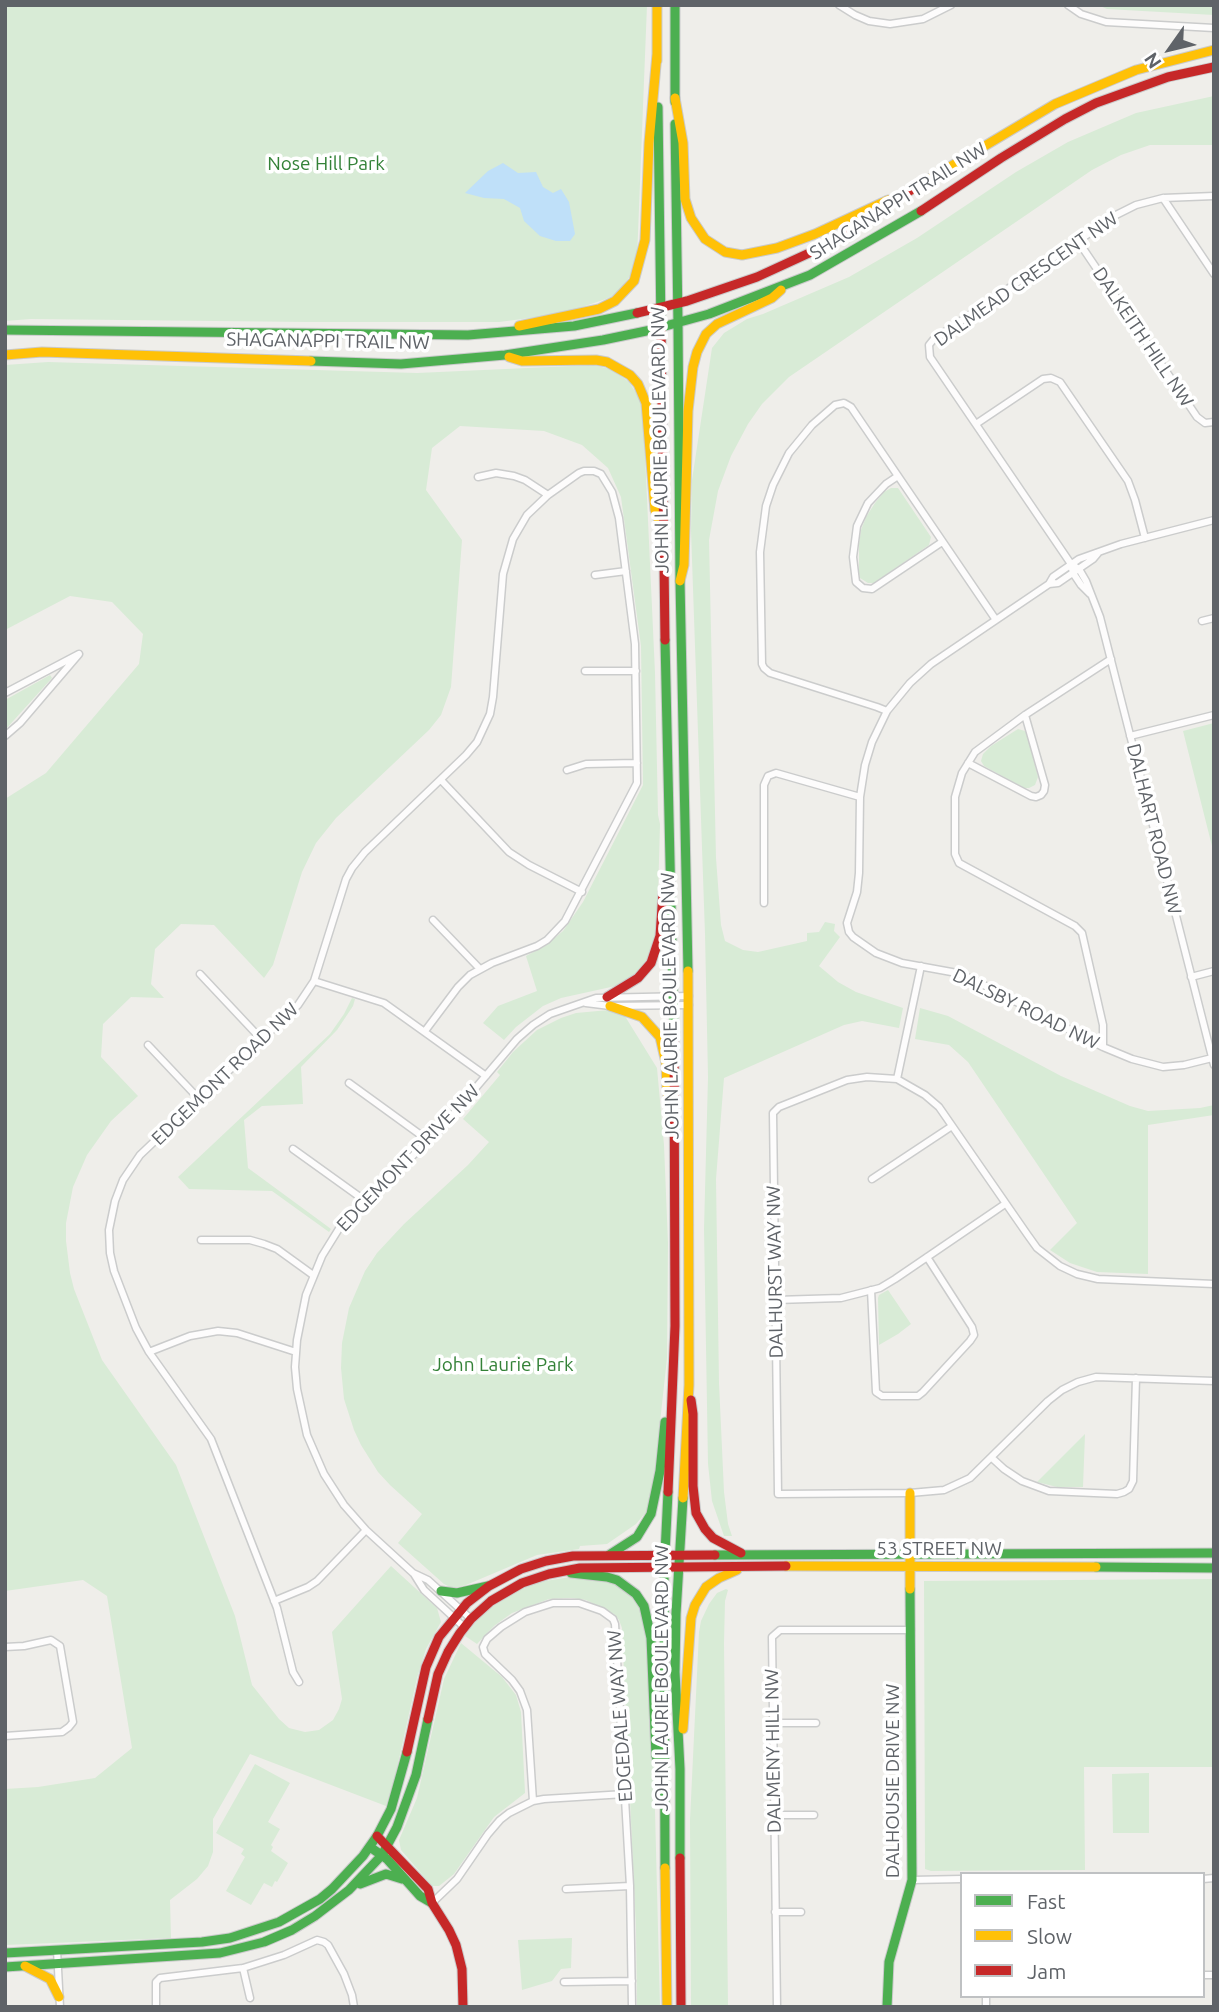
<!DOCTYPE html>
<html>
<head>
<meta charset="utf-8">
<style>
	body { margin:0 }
	#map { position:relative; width:1219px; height:2012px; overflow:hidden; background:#efeeea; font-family:Ubuntu,sans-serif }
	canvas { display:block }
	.frame { position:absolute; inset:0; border:7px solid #5f6368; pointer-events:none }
	.legend { position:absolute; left:960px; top:1872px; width:245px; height:126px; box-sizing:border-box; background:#fff; border:2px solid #bfc1c3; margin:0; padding:9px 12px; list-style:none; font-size:21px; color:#5f6368 }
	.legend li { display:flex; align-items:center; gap:14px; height:35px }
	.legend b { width:35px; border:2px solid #bfc1c3 }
	.north { position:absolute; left:1135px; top:14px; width:70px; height:70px; -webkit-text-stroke:5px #fff; paint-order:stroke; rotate:236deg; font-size:19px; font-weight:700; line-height:28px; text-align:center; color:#5f6368 }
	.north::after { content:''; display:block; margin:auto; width:24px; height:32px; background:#5f6368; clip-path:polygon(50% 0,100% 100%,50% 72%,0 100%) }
</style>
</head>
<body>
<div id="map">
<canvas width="1219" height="2012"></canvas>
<div class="frame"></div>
<ul class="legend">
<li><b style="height:9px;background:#4caf50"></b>Fast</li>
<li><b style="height:9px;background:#ffc107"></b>Slow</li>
<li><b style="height:9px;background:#c62828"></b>Jam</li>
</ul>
<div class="north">N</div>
</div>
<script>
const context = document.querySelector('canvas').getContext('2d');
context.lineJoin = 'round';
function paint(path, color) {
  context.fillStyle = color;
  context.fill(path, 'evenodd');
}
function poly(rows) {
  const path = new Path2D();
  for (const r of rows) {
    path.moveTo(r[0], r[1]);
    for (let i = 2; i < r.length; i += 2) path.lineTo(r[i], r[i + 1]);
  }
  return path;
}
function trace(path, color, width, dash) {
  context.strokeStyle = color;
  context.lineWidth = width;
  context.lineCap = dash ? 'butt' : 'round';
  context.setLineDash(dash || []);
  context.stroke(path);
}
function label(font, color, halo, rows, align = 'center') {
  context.font = font + ' Ubuntu,sans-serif';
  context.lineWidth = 7;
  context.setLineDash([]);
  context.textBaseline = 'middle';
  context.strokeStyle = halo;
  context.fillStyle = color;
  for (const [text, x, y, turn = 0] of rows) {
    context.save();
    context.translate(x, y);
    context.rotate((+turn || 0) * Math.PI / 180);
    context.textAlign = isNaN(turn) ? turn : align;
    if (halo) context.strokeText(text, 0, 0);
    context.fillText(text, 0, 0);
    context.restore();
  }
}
paint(poly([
	[5,5,647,5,637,259,632,273,623,286,615,295,606,299,561,314,499,322,307,322,31,319,5,321],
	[1098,5,1214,5,1214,15,1107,9],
	[1214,96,1214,145,1150,145,1121,155,1092,170,789,377,762,404,748,424,731,456,718,491,709,540,716,858,721,925,725,941,743,950,758,952,807,941,807,933,819,932,825,922,835,924,834,931,840,937,819,966,838,982,856,992,903,1008,899,1028,862,1021,844,1025,724,1078,716,1179,719,1383,724,1492,728,1524,732,1536,724,1536,712,1501,708,1464,704,1229,708,1077,705,934,691,531,692,480,712,348,724,333,747,319,763,314,849,277,917,238,1016,172,1068,142,1136,113],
	[48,362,417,373,594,365,613,370,629,382,640,399,643,411,655,673,658,815,660,824,657,932,648,959,640,970,620,985,561,998,543,1006,516,1027,504,1040,483,1023,498,1006,537,991,526,956,545,946,563,931,583,902,643,785,641,646,621,497,608,468,582,445,544,431,460,426,432,448,426,490,462,540,451,687,441,715,429,730,336,818,316,843,302,872,273,965,264,978,214,925,181,924,155,949,151,984,164,998,131,997,103,1024,101,1057,138,1096,111,1121,87,1155,73,1187,66,1223,66,1241,70,1273,74,1289,102,1360,176,1465,235,1616,252,1685,279,1719,289,1728,305,1732,319,1730,333,1720,339,1709,342,1699,332,1632,391,1566,437,1608,441,1622,426,1649,417,1678,395,1777,386,1806,250,1754,213,1819,213,1852,208,1866,197,1879,170,1900,171,1938,5,1945,5,1789,38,1787,95,1778,132,1748,107,1596,83,1580,5,1591,5,799,46,773,139,664,143,634,112,602,70,596,5,630,5,365],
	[891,488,898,488,931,537,929,545,874,583,868,583,860,578,859,572,859,544,861,530,866,517,875,503,884,492],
	[50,675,52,678,5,730,5,700],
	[1214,723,1214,854,1183,731],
	[1018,729,1025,731,1027,734,1038,777,1035,785,1029,788,1024,788,984,766,981,761,983,754,991,746],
	[352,998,355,999,353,1006,337,1030,301,1067,303,1104,262,1106,244,1120,248,1168,327,1226,331,1229,329,1232,272,1191,189,1189,178,1177,330,1034,344,1014],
	[920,1008,948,1016,1061,1076,1130,1106,1148,1111,1200,1108,1214,1105,1214,1115,1148,1125,1148,1274,1097,1272,1070,1263,1050,1250,1077,1223,968,1062,949,1045,915,1039],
	[609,1010,623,1013,657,1068,664,1145,668,1243,667,1358,653,1487,647,1511,636,1524,607,1544,580,1546,579,1549,537,1555,466,1585,459,1587,450,1587,444,1584,398,1543,422,1514,390,1485,378,1472,361,1445,354,1430,344,1399,341,1368,342,1343,349,1308,365,1271,377,1253,404,1224,468,1165,489,1142,463,1119,500,1075,497,1072,513,1052,537,1030,561,1018,576,1013],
	[888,1290,911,1324,898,1334,879,1345,878,1298,879,1295],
	[1085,1434,1083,1487,1057,1487,1037,1482],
	[570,1577,596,1578,617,1585,635,1599,646,1622,654,1772,660,2007,637,2007,636,1929,622,1628,619,1620,614,1614,586,1600,571,1598,549,1599,512,1613,494,1626,477,1644,465,1636,482,1614,510,1594,539,1582],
	[1214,1579,1214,1767,1084,1767,1085,1870,931,1871,925,1869,924,1581],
	[726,1589,728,1590,725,1601,724,1643,728,2007,691,2007,690,1820,699,1632,701,1621,709,1604,717,1593],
	[461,1643,502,1677,516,1695,521,1712,525,1793,494,1817,454,1874,439,1886,432,1886,401,1850,399,1840,417,1798,444,1679],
	[255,1764,290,1783,268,1822,280,1829,271,1845,273,1847,271,1851,288,1863,277,1882,275,1881,272,1887,264,1883,251,1905,226,1891,245,1857,241,1854,244,1849,216,1833],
	[1149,1773,1149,1833,1113,1833,1112,1774],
	[572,1938,571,1968,561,1969,552,1981,522,1990,518,1940]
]), '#d8ebd6');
paint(poly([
	[503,163,518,173,536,172,543,187,553,193,561,189,569,202,575,234,570,241,556,241,540,236,524,221,520,208,504,199,484,198,465,193,488,171]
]), '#bfe0f9');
const street = poly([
	[839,5,855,15,869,21,890,24,923,19,951,5],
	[1068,5,1081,14,1106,22,1214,28],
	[1163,198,1214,274],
	[1078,241,1197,417,1205,423,1214,422],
	[976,424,1043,379,1051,378,1060,382,1128,481,1135,500,1145,538],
	[898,476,886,484,868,503,857,526,853,557,856,582,863,588,872,589,942,542],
	[478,477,496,473,514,476,525,480,548,495],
	[1071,564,1079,569,1086,581,1100,617,1214,1065],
	[595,575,626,571],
	[1049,584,1058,583,1093,559,1098,553],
	[1090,594,1081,585,1073,573,1071,564,930,357,929,345,933,340,1078,241,1116,215,1136,205,1163,198,1214,196],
	[1202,621,1214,618],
	[585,671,636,671],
	[5,693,79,654,20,723,5,736],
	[887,711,877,707,770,673,764,668,762,664,760,552,766,506,773,485,789,453,812,425,835,405,844,403,851,407,996,620],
	[1130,736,1214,715],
	[968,763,1031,796,1036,797,1041,795,1044,791,1045,785,1025,715],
	[567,770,586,764,637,763],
	[441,780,509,852,529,865,582,892],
	[764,903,764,785,768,776,776,773,860,797],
	[433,920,480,969],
	[200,974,262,1040],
	[1191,977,1214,971],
	[314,981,384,1003,486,1076],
	[586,1003,610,1006,689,1005],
	[148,1045,199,1099],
	[1103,1047,1103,1025,1082,933,1075,926,959,863,955,854,955,797,962,773,975,752,1025,715,1111,659],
	[1212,1058,1184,1065,1163,1067,1132,1059,1103,1047,976,981,957,973,902,963,876,953,853,937,849,932,847,923,857,892,859,873,860,797,865,765,872,742,887,711,910,683,931,664,1049,584,1053,577,1079,559,1121,544,1214,520],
	[897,1079,921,966],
	[349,1083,429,1141],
	[293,1149,364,1200],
	[872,1179,952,1126],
	[201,1240,250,1240,264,1244,277,1249,313,1275],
	[1214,1284,1098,1279,1077,1274,1060,1266,1037,1248,1027,1234,939,1107,925,1095,897,1079,867,1077,847,1080,779,1107,773,1113,778,1494,910,1493,944,1490,970,1478,1048,1401,1062,1390,1078,1382,1096,1377,1214,1381],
	[871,1290,876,1392,882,1396,918,1396,923,1392,970,1341,974,1335,972,1327,927,1257],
	[776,1300,841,1298,880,1288,895,1279,1005,1204],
	[149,1352,211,1439,277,1608,293,1672,299,1682],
	[296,1352,237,1333,218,1331,190,1336,149,1352,136,1328,114,1271,110,1253,109,1230,115,1201,123,1180,140,1155,298,1005,314,981,346,879,352,868,365,852,466,755,477,742,490,714,493,697,503,574,513,539,527,515,548,495,579,473,584,471,594,471,601,474,612,492,619,518,635,644,637,783,565,921,547,940,537,946,492,963,470,975,458,987,425,1031],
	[992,1458,1004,1469,1022,1481,1049,1491,1117,1494,1124,1492,1129,1489,1133,1481,1136,1378],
	[414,1574,424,1590,464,1627],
	[274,1601,308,1587,317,1581,366,1530],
	[471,1619,428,1580,413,1573,366,1530,344,1505,324,1474,307,1435,297,1389,295,1367,297,1340,306,1295,322,1256,340,1227,353,1212,440,1130,517,1039,533,1025,550,1014,596,998,689,996],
	[5,1647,24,1646,51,1640,60,1646,73,1722,69,1727,62,1732,5,1736],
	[773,1723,816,1723],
	[533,1801,527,1710,520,1691,512,1680,485,1654,483,1647,487,1639,501,1627,525,1612,553,1603,579,1603,602,1611,613,1619,615,1624,630,1886,632,2007],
	[775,1815,814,1815],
	[1203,1879,1214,1878],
	[912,1880,962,1879],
	[566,1889,630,1886],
	[432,1903,457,1879,488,1834,500,1820,509,1813,533,1801,544,1799,625,1794],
	[775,1912,801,1912],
	[57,1950,60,2007],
	[243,1968,250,1998],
	[1203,1975,1214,1975],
	[564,1982,632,1981],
	[986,1996,986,2007],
	[156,2007,156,1982,160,1978,243,1968,284,1955,317,1940,324,1942,328,1945,344,1974,352,1995,354,2007],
	[777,2007,772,1637,780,1630,911,1630]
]);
const fast = poly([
	[675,5,675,102],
	[658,107,661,328],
	[675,124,678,323],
	[678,323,680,581,688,971],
	[5,330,468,335,574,326,637,313],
	[311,361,401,364,505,355,603,340,651,330,709,314,810,275,921,211],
	[665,640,674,1038],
	[609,1555,637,1537,651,1514,660,1471,665,1422],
	[715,1555,1214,1553],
	[1096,1567,1214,1568],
	[571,1573,607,1577,617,1580,636,1594,644,1606,651,1638,656,1756,660,1769],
	[441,1591,457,1593,488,1586],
	[370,1847,387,1859,420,1896,432,1903],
	[680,1858,680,1769,675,1672,676,1614,683,1498],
	[665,1868,664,1574,668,1492],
	[360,1884,386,1874,402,1879],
	[5,1953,202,1942,230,1938,279,1922,320,1899,332,1889,363,1856,377,1836,391,1809,407,1752],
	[5,1967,220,1953,264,1942,292,1930,315,1916,349,1890,382,1855,397,1827,416,1775,428,1719],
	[887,2007,889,1962,912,1880,910,1589]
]);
const slow = poly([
	[657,5,657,61],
	[675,98,683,143,685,199,691,218,705,239,725,252,742,255,777,248,815,234,888,200],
	[911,190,1055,104,1136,70,1214,50],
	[519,326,599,309,615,301,634,281,645,240,649,143,657,54],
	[5,355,42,352,311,361],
	[509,357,522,361,596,360,607,362,630,375,638,384,646,403,655,510,663,533],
	[680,581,684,565,688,411,693,367,697,352,706,334,717,324,772,298,781,290],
	[610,1006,642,1017,660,1037,666,1063,667,1092,670,1102],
	[910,1493,910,1589],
	[683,1498,689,1385,688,971],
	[786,1566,1096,1567],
	[683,1729,691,1618,695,1605,706,1587,719,1578,737,1570],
	[665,1868,667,2007],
	[25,1966,50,1979,59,1997]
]);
const jam = poly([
	[921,211,1001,158,1065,119,1096,103,1168,77,1214,67],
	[637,313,687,301,757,277,831,243,911,190],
	[661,328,665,640],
	[607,997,638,978,651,963,660,936,663,892,669,880],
	[691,1400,693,1414,693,1486,696,1513,705,1529,713,1538,741,1553],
	[668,1492,675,1326,674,1038],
	[428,1719,438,1674,448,1652,460,1633,471,1619,491,1601,522,1583,549,1574,580,1568,786,1566],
	[407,1752,426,1667,439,1637,467,1603,489,1586,521,1569,546,1561,573,1556,715,1555],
	[377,1836,428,1889,432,1903,449,1930,456,1945,462,1969,463,2007],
	[680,1858,681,2007]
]);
trace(street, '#cbcccc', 9);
trace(fast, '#cacacb', 11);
trace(slow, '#cacacb', 11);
trace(jam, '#cacacb', 11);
trace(street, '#fdfcfc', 6);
trace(fast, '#4caf50', 9);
trace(slow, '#ffc107', 9);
trace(jam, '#c62828', 9);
label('19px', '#348238', '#fff', [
	["Nose Hill Park",326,164],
	["John Laurie Park",503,1365]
]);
label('19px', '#5f6368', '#fff', [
	["SHAGANAPPI TRAIL NW",898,201,-32],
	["DALMEAD CRESCENT NW",1026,279,-35],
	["DALKEITH HILL NW",1143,337,56],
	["SHAGANAPPI TRAIL NW",328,341,1],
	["JOHN LAURIE BOULEVARD NW",660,440,-91],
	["DALHART ROAD NW",1154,829,76],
	["JOHN LAURIE BOULEVARD NW",670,1006,-91],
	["DALSBY ROAD NW",1026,1009,26],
	["EDGEMONT ROAD NW",225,1074,-44],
	["EDGEMONT DRIVE NW",408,1158,-46],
	["DALHURST WAY NW",775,1272,-91],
	["53 STREET NW",939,1549],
	["JOHN LAURIE BOULEVARD NW",662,1678,-90],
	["EDGEDALE WAY NW",620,1716,-94],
	["DALMENY HILL NW",773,1751,-91],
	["DALHOUSIE DRIVE NW",893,1781,-90]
]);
</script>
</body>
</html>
